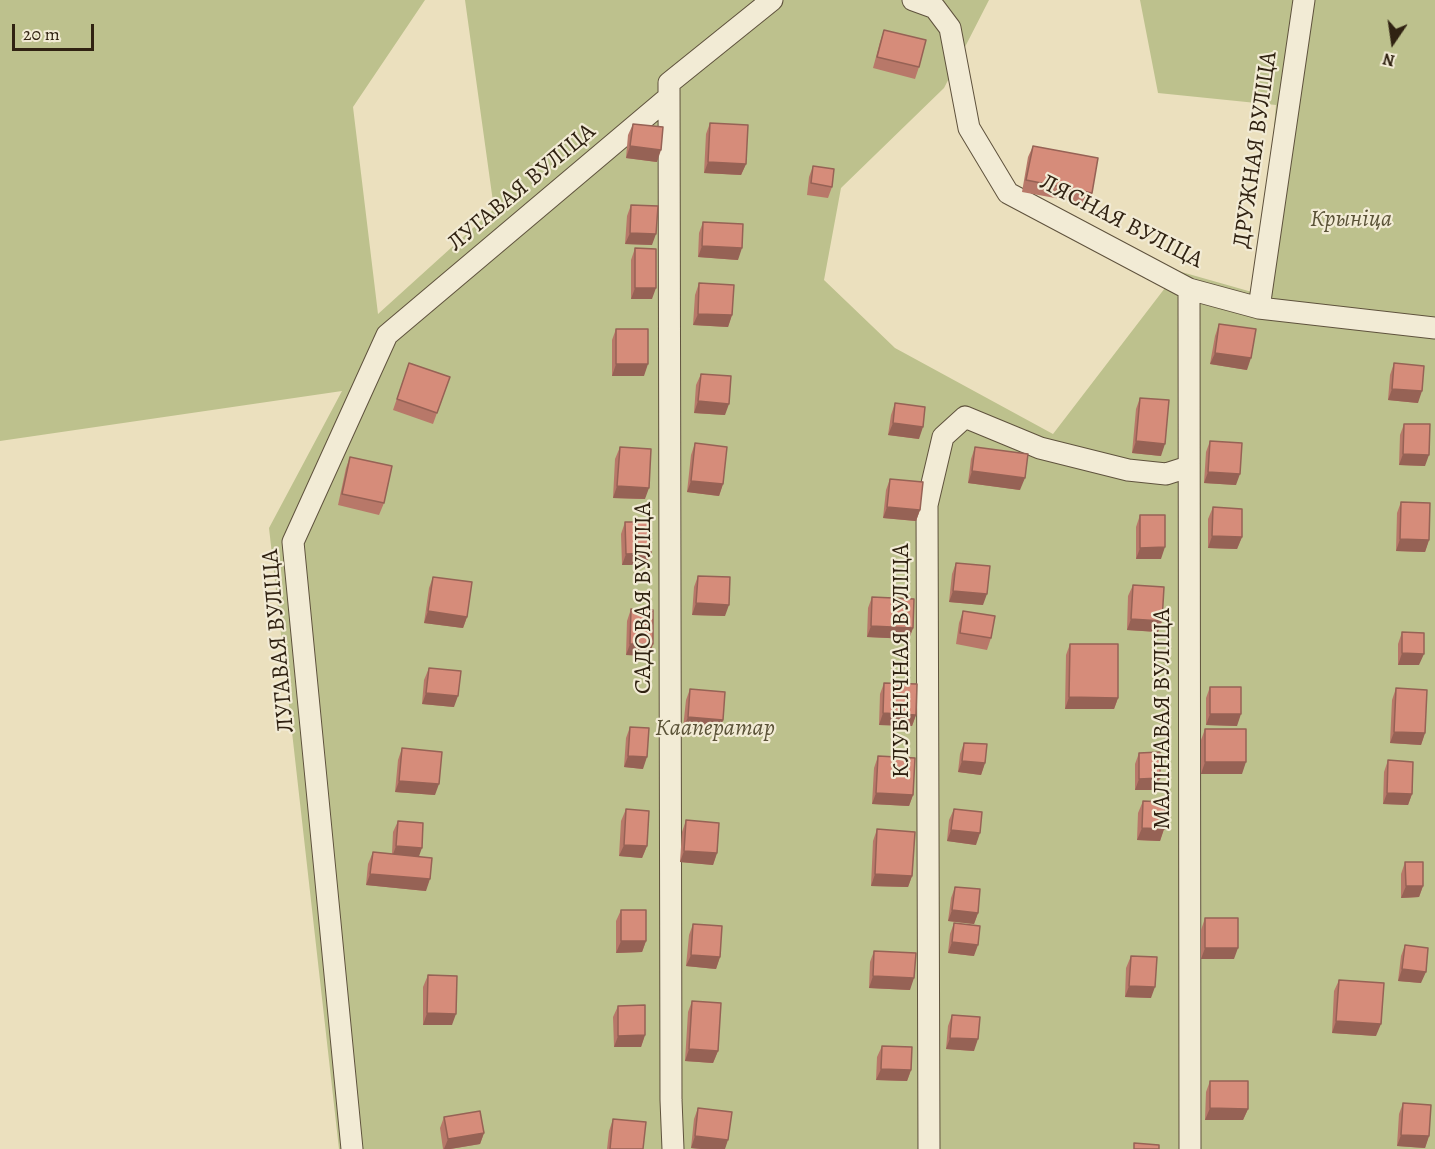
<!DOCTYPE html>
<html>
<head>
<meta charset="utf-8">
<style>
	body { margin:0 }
	#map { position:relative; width:1435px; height:1149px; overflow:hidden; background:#ebe0be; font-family:Alegreya,serif }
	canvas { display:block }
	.north { position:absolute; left:1363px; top:12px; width:60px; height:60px; -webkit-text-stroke:4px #f2ebd5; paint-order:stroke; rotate:193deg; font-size:16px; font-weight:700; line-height:24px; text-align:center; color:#302212 }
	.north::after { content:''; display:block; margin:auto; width:21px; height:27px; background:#302212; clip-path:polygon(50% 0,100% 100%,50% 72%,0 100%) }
	.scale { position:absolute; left:12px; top:24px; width:82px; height:27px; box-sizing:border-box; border:3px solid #302212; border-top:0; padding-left:8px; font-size:18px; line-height:21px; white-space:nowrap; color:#302212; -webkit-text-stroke:4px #f2ebd5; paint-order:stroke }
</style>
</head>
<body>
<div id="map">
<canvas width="1435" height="1149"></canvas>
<div class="north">N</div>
<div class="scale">20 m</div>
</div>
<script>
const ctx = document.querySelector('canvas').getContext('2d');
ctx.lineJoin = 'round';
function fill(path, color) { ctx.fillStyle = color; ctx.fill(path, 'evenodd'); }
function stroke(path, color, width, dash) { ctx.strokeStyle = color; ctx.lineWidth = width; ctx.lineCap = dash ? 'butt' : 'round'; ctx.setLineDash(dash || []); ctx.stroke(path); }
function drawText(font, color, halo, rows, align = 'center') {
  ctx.font = font + ' Alegreya,serif'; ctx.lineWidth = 4.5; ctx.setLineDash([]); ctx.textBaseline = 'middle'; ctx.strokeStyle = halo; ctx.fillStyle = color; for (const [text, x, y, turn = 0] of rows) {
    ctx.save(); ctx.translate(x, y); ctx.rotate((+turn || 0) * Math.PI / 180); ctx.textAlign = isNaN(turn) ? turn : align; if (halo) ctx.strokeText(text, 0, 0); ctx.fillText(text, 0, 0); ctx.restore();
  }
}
const green = new Path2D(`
	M0,0H425L353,107L378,314L494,209L465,0H989L944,88L841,188L824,280L895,348L1053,434L1178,271L1259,294L1276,105L1158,93L1140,0H1435V1149H339L269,528L342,391L0,441Z`);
const street = new Path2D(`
	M913,0L935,8L950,28L969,128L1008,193L1189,289L1259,308L1435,328
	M1189,289L1190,1149
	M1259,308L1304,0
	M352,1149L293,542L387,335L669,97
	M673,1149L671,1100L669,83L772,0
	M929,1149L927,505L943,437L965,417L1040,448L1128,470L1166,474L1188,467`);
const wall = new Path2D(`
	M884,30L919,67L915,79L873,68L880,42Z
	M710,123L746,164L741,175L704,173L706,134Z
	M633,124L657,162L626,158L628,135Z
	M1033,146L1092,193L1088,204L1022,192L1028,157Z
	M813,166L832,187L828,198L807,195L809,177Z
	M631,205L652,245L625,244L627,216Z
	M703,222L738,260L698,257L699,233Z
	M635,248L652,299H631V260Z
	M699,283L732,315L728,327L693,325L695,295Z
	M1219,324L1247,370L1210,364L1215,336Z
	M616,329L644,376H612V340Z
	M409,363L450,377L433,424L393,410Z
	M1394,363L1418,403L1388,400L1390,375Z
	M701,374L725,415L694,413L696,385Z
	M1140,398L1161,456L1132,453L1136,409Z
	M895,403L919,439L888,435L891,415Z
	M1404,424L1425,466L1399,465L1400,435Z
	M1210,441L1236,485L1204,483L1206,452Z
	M695,443L723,484L719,496L687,492L691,455Z
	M620,447L645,499L613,498L615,459Z
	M975,447L1020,490L968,483L971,459Z
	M350,457L384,503L379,515L338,505L346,468Z
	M890,479L920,510L916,521L883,518L886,490Z
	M1401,502L1429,540L1425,552L1396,551L1397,513Z
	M1213,507L1242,537L1237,549L1208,548V519Z
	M1140,515L1161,559H1136V527Z
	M625,522L651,553L646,565H622L621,534Z
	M956,563L983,605L949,602L952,574Z
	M698,576L725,616L692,615L694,587Z
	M433,577L467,617L463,628L424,623L429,588Z
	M1133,585L1162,621L1158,632L1127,630L1128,596Z
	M872,597L913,628L909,639L867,637L868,608Z
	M631,609L653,644L649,656L626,655L627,621Z
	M963,611L991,638L987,650L956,644L959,623Z
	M1402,632L1419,665H1398V644Z
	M1070,644L1118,698L1114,709H1065L1066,655Z
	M429,668L454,707L422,704L424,680Z
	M884,683L916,715L912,726L879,725L880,694Z
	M1210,687L1237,726L1206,725V698Z
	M1396,688L1425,733L1421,745L1390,743L1392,700Z
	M690,689L723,720L719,731L683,728L686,700Z
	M630,727L643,769L624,767L626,738Z
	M1205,729L1242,774H1201V740Z
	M964,743L985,763L981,775L958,772L960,754Z
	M402,748L435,795L395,792L398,760Z
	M1139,753L1156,790H1135V764Z
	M878,756L913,795L909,806L872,804L874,768Z
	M1388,760L1412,794L1408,805L1383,804L1384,772Z
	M1143,801L1164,829L1160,841L1137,840L1138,813Z
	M626,809L647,846L642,858L619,856L621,821Z
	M954,809L976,845L947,841L949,820Z
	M686,820L717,853L713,865L680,862L682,832Z
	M398,821L419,857L426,891L366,885L368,864L373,852L392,854L393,832Z
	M877,829L912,876L908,887L871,886L873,841Z
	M1405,862L1423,886L1419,897L1401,898V874Z
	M955,887L978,913L974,924L948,921L951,898Z
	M621,910L646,941L642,952L616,953V921Z
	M1205,918L1234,959H1201V930Z
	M954,923L974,956L948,953L950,934Z
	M693,924L720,957L716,969L686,966L689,935Z
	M1405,945L1421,983L1398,981L1401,956Z
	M874,951L910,990L869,988L870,962Z
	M1131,956L1151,998L1125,997L1126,968Z
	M428,975L452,1025H423V987Z
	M1339,980L1376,1036L1332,1033L1334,991Z
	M692,1001L718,1051L713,1063L685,1061L688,1012Z
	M618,1006L645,1035L641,1047H614L613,1017Z
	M952,1015L974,1051L946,1049L948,1026Z
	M882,1046L911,1070L907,1081L876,1080L877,1057Z
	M1210,1081L1248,1109L1243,1120H1205L1206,1092Z
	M1403,1103L1429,1136L1425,1148L1397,1146L1399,1114Z
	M698,1108L725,1149H701L691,1148L694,1119Z
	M444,1117L484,1133L480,1144L450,1149H443L440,1128Z
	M613,1119L643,1149H607L609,1131Z`);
const shadedWall = new Path2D(`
	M630,146L661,150L657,162L626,158Z
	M708,162L746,164L741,175L704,173Z
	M630,233L656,234L652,245L625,244Z
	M702,246L742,248L738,260L698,257Z
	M635,288H656L652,299H631Z
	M698,314L732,315L728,327L693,325Z
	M1215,353L1251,358L1247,370L1210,364Z
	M616,364H648L644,376H612Z
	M1392,389L1422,391L1418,403L1388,400Z
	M698,401L729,404L725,415L694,413Z
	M893,423L923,427L919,439L888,435Z
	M1136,441L1165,444L1161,456L1132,453Z
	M1403,454L1429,455L1425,466L1399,465Z
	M972,471L1025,478L1020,490L968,483Z
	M1208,472L1240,474L1236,485L1204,483Z
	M691,481L723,484L719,496L687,492Z
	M617,486L649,488L645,499L613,498Z
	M887,507L920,510L916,521L883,518Z
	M1212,536L1242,537L1237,549L1208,548Z
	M1400,539L1429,540L1425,552L1396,551Z
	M1165,547L1161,559H1136L1140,548Z
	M651,553L646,565H622L626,554Z
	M953,591L987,594L983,605L949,602Z
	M696,603L729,605L725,616L692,615Z
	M428,611L467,617L463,628L424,623Z
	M1131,619L1162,621L1158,632L1127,630Z
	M871,626L913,628L909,639L867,637Z
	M630,644H653L649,656L626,655Z
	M1402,653L1424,654L1419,665H1398Z
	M426,693L458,696L454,707L422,704Z
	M1069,697L1118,698L1114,709H1065Z
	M883,713L916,715L912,726L879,725Z
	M1210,714H1241L1237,726L1206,725Z
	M688,717L723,720L719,731L683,728Z
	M1394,732L1425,733L1421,745L1390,743Z
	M628,756L647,757L643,769L624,767Z
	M962,761L985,763L981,775L958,772Z
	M1205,762H1246L1242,774H1201Z
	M1160,778L1156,790H1135L1139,779Z
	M399,781L439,784L435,795L395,792Z
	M876,793L913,795L909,806L872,804Z
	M1387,793L1412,794L1408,805L1383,804Z
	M1142,828L1164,829L1160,841L1137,840Z
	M951,830L980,833L976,845L947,841Z
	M624,845L647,846L642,858L619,856Z
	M396,846L422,848L418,859L392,857Z
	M684,851L717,853L713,865L680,862Z
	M370,874L430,879L426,891L366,885Z
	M875,874L912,876L908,887L871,886Z
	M1406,886H1423L1419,897L1401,898Z
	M952,910L978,913L974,924L948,921Z
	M621,941H646L642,952L616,953Z
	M952,942L978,945L974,956L948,953Z
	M1205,948H1238L1234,959H1201Z
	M691,955L720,957L716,969L686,966Z
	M1402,969L1426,972L1421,983L1398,981Z
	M873,976L914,978L910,990L869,988Z
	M1129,986L1155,987L1151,998L1125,997Z
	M427,1013L456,1014L452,1025H423Z
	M1336,1021L1381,1024L1376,1036L1332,1033Z
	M645,1035L641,1047H614L618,1036Z
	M950,1038L978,1039L974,1051L946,1049Z
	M689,1049L718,1051L713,1063L685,1061Z
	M881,1069L911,1070L907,1081L876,1080Z
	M1210,1108L1248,1109L1243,1120H1205Z
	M484,1133L480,1144L450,1149H444L448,1139Z
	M1401,1135L1429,1136L1425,1148L1397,1146Z
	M695,1136L728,1140L725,1149H701L691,1148Z`);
const building = new Path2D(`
	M884,30L926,40L919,67L877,57Z
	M710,123L748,125L746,164L708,162Z
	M633,124L663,127L661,150L630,146Z
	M1033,146L1098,158L1092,193L1026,180Z
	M813,166L834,169L832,187L811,183Z
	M631,205L658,206L656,234L630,233Z
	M703,222L743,224L742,248L702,246Z
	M635,248L656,249V288H635Z
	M699,283L734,285L732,315L698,314Z
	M1219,324L1256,329L1251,358L1215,353Z
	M616,329H648V364H616Z
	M409,363L450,377L437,413L397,399Z
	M1394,363L1424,366L1422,391L1392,389Z
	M701,374L731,376L729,404L698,401Z
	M1140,398L1169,400L1165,444L1136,441Z
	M895,403L925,407L923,427L893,423Z
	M1404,424H1430L1429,455L1403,454Z
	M1210,441L1242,443L1240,474L1208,472Z
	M695,443L727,447L723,484L691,481Z
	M620,447L651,449L649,488L617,486Z
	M975,447L1028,454L1025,478L972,471Z
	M350,457L392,466L384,503L342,494Z
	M890,479L923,482L920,510L887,507Z
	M1401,502L1430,503L1429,540L1400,539Z
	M1213,507L1242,509V537L1212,536Z
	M1140,515H1165V547L1140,548Z
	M625,522H650L651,553L626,554Z
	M956,563L990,566L987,594L953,591Z
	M698,576L730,577L729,605L696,603Z
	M433,577L472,582L467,617L428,611Z
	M1133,585L1164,587L1162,621L1131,619Z
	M872,597L914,599L913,628L871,626Z
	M631,609L653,610V644H630Z
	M963,611L995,616L991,638L960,633Z
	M1402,632L1424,633V654L1402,653Z
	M1070,644H1118V698L1069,697Z
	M429,668L461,671L458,696L426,693Z
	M884,683L917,684L916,715L883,713Z
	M1210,687H1241V714H1210Z
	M1396,688L1427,690L1425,733L1394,732Z
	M690,689L725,692L723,720L688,717Z
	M630,727L649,728L647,757L628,756Z
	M1205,729H1246V762H1205Z
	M964,743L987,744L985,763L962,761Z
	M402,748L442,752L439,784L399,781Z
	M1160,752V778L1139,779V753Z
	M878,756L915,758L913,795L876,793Z
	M1388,760L1413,762L1412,794L1387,793Z
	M1143,801L1165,802L1164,829L1142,828Z
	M626,809L649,811L647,846L624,845Z
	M954,809L982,812L980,833L951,830Z
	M686,820L719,823L717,853L684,851Z
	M398,821L423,823L422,848L396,846Z
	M877,829L915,832L912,876L875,874Z
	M373,852L432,858L430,879L370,874Z
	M1405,862H1423V886H1406Z
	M955,887L980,889L978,913L952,910Z
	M621,910H646V941H621Z
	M1205,918H1238V948H1205Z
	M954,923L980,926L978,945L952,942Z
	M693,924L722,926L720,957L691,955Z
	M1405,945L1428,948L1426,972L1402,969Z
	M874,951L916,953L914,978L873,976Z
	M1131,956L1157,957L1155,987L1129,986Z
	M428,975L457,976L456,1014L427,1013Z
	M1339,980L1384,983L1381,1024L1336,1021Z
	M692,1001L721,1003L718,1051L689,1049Z
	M645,1005V1035L618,1036V1006Z
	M952,1015L980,1017L978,1039L950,1038Z
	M882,1046L912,1047L911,1070L881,1069Z
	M1210,1081H1248V1109L1210,1108Z
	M1403,1103L1431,1105L1429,1136L1401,1135Z
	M698,1108L732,1112L728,1140L695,1136Z
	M480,1111L484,1133L448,1139L444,1117Z
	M613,1119L646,1122L643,1149H610Z
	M1134,1143L1159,1145V1149H1134Z`);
const streetNames = [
	["ДРУЖНАЯ ВУЛІЦА",1256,150,-82],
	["ЛУГАВАЯ ВУЛІЦА",522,188,-40],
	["ЛЯСНАЯ ВУЛІЦА",1121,222,27],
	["САДОВАЯ ВУЛІЦА",644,598,-90],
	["ЛУГАВАЯ ВУЛІЦА",279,641,-95],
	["КЛУБНІЧНАЯ ВУЛІЦА",902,661,-90],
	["МАЛІНАВАЯ ВУЛІЦА",1163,719,-90]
];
const parkNames = [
	["Крыніца",1351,220],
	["Кааператар",715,729]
];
fill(green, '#bdc18d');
stroke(street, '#5f523d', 23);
stroke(street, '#f2ebd5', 21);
fill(wall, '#b87869');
fill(shadedWall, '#966255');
fill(building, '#d68c7a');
stroke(building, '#966255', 1.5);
drawText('24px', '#302212', '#f2ebd5', streetNames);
drawText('italic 24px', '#5a5237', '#f2ebd5', parkNames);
</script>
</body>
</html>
